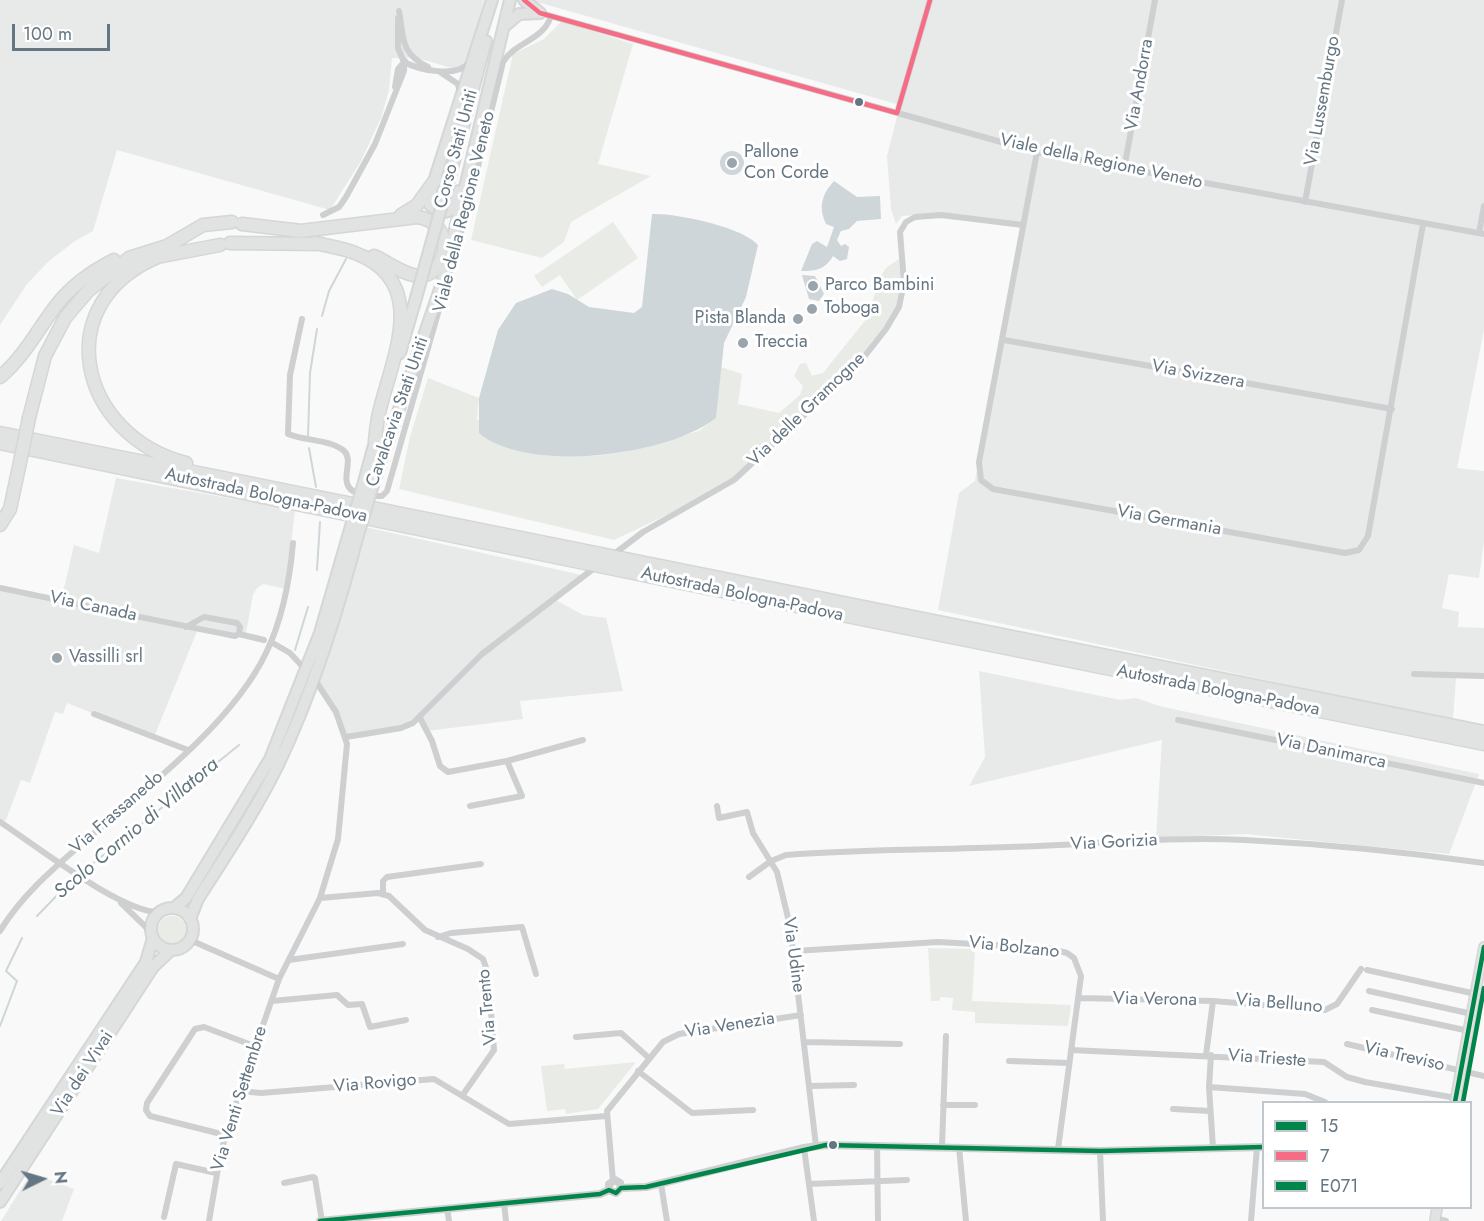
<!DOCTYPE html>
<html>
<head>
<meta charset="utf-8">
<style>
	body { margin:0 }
	#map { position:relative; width:1484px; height:1221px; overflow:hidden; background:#f9f9f9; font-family:Jost,sans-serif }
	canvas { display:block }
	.legend { position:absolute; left:1262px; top:1101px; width:210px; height:108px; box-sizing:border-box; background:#fff; border:2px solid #c1c8cd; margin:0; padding:8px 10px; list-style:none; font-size:18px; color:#657683 }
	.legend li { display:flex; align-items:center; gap:12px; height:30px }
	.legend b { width:30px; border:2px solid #c1c8cd }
	.north { position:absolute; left:12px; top:1149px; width:60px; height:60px; -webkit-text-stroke:4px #fff; paint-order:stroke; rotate:85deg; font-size:16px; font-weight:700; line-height:24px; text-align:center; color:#657683 }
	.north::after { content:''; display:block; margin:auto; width:21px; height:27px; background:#657683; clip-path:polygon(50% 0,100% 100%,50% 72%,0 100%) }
	.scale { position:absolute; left:12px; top:24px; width:98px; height:27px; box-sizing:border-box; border:3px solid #657683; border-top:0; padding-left:8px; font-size:18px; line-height:21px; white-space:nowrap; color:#657683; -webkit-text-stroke:4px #fff; paint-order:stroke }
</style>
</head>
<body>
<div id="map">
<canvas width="1484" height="1221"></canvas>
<ul class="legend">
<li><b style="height:8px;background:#00854a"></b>15</li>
<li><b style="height:8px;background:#f66c85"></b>7</li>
<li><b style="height:8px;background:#00854a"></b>E071</li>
</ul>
<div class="north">N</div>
<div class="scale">100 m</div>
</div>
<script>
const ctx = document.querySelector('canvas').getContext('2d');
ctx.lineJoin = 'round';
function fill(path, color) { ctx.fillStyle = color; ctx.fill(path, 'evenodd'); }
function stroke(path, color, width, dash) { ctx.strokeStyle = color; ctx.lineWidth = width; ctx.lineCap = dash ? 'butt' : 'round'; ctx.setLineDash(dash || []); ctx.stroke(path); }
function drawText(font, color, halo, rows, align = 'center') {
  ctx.font = font + ' Jost,sans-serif'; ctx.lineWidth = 6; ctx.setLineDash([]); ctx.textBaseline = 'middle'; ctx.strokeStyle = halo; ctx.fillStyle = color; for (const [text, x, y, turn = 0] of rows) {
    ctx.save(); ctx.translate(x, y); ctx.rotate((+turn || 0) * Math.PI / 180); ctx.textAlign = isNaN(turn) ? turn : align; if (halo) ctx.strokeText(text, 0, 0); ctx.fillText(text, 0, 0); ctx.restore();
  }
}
const built = new Path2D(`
	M0,0H484L467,63L455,69L417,58H392L389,90L381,118L361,161L330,210L117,150L93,231L75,241L49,261L27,284L0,325Z
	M530,0H1484V330L1457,468L1484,471V541L1479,578L1449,574L1442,608L1459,612L1458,627L1484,628V679L1456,678L1453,720L938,610L959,493L975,481L1021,225L914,215L902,216L896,224L891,209L887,156L900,105Z
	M116,478L295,510L286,589L263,584L257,588L253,595L245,638L198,629L154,737L67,703L63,714L55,712L30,783L21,780L6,820L0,824V589L61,601L74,545L99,553Z
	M365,527L582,575L552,598L583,615L606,618L623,691L520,701L523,719L427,731L419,718L413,723L346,737L317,683L334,637Z
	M979,671L1120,700L1136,698L1159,706L1479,774L1449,854L1245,834L1156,838L1162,740L969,786L985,757Z
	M31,1173L74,1189L62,1221H1Z`);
const green = new Path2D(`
	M562,21L633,44L598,164L651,176L571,222L564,242L542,258L471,240L513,54L544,39Z
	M613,222L638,258L577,300L560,275L542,287L534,276Z
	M899,259L901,284L897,306L887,331L856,366L733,479L702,498L614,540L399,489L410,437L428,378L479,398L477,420L593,456L625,452L699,431L716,418L721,367L742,374L738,404L779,413L800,395L803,386L794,376L800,364L806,363L812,376L823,373L868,317L880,277L886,268Z
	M158 930a14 14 0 1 1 28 0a14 14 0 1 1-28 0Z
	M928,948L975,949L972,1001L1071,1005L1068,1026L975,1023V1012L952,1010L953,998L941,997L939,1001H931Z
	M636,1062L598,1109L566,1114L565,1109L547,1111L541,1066L564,1064L565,1069Z`);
const water = new Path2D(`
	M720 163a12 12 0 1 1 24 0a12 12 0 1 1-24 0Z
	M834,181L857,197L880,196L881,219L857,221L849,229L841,231L837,240L841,246L845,244L849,247L847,259L840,261L833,256C825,270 815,271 801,271L812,244L817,241L827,247L834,227L826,224C818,207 822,194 834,181Z
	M652,214C676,213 743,227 758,245L746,297L724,343L716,418C668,456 527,474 479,433V398L498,330L516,303L552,289L568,294L589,307L634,313L642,307Z
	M802,275L815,276L824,294L819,301L809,299Z`);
const stream = new Path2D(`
	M322,316L329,291L346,259
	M308,437L310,373L317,329
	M309,448L316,487
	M317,570L320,522
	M295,650L308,607
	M37,916L69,883L239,745
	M0,1026L17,981L6,971L22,938`);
const minor = new Path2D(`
	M399,11C404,39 400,53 428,67
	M540,13L1037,152L1484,234
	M398,18V48L404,62
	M404,62C419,70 456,78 469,63
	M440,72L458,84L460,93
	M395,87L398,69L405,61
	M897,113L930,0
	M1037,152L979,462L981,480L993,489L1345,553L1359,550L1368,536L1423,224
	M1124,169L1155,0
	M1305,202L1342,0
	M323,215L339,207L346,197L375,144L404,71V62
	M1479,233L1484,206
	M302,319L290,375L288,434C305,441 328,439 343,450C360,463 322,497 382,496L387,491L467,212L503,62C515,42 544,40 551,16
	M1004,340L1392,409
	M618,551L643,532L734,480L857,366L886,329L899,307L904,283L900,232L906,222L915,217L941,215L1023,225
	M0,588C78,604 157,621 235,636L239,634L240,627L237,623L204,617L186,627
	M239,634L264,640
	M271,642L290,653L303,667
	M1414,674L1484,676
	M94,714L188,750
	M420,718L432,741L440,766L448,772L507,761L583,740
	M1178,720L1484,783
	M346,737L401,728L413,723L482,654L593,569
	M470,806L522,796L507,761
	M717,806L719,818L747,812L753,833L777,872L790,926L816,1146
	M0,822C34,844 124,915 161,912
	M749,877L771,861L786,855C861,849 934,850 1009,847C1087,845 1166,836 1245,840C1324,844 1405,852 1484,863
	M383,893V881L387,877L481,864
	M320,898L378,893L389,896L425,930L468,949L483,959L488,973L494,1050L462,1096
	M121,903L151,932
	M0,931C22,895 53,869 84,842C144,790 232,724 266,653C282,620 290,578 293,543
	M438,937L451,933L522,927L536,974
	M190,940L279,979
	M795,951L938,942L1047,948L1067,953L1074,958L1081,976L1058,1149
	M289,960L403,944
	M1367,970L1476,994
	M1369,991L1472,1014
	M1079,998L1213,1001L1206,1055
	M272,1001L337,995L348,1005L362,1004L370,1027L406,1020
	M1213,1001L1325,1010L1337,1004L1361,969
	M1372,1010L1469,1031
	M576,1037L621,1033L649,1058
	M805,1042L900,1044
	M1347,1044L1484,1076
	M1071,1050L1324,1062L1347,1077L1365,1082L1456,1098
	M1211,1055L1209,1087L1213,1148
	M1009,1061L1069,1063
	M638,1071L692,1113L753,1110
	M811,1086L854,1085
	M1209,1087L1305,1094L1325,1102
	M240,1091L261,1093L434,1079L509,1124L606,1116
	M943,1105H975
	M1173,1109L1210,1111
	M225,1135L150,1116L146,1110L147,1103L195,1029L204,1027L257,1047
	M877,1145L878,1221
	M942,1146L946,1036
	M959,1147L966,1221
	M804,1148L814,1221
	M1100,1151L1103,1221
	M613,1181L607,1111L663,1042L679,1034L801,1015
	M284,1183L313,1177L315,1178L322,1221
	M661,1184L667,1221
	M809,1184L907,1180
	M504,1203L506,1221
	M447,1208L449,1221
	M164,1217L176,1164L216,1173
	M1435,1218L1446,1221
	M209,1221L221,1151L240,1091L279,979L320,898L338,839L347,744L336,712L317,683
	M1251,1221L1257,1147`);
const tertiary = new Path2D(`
	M609,1190V1184L615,1180L620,1183L621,1188
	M320,1221L600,1194L609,1190L616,1193L621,1188L646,1187L804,1148L826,1145L1100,1151L1264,1147`);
const secondary = new Path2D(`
	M1455,1102L1484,947
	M1435,1221L1437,1208`);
const primary = new Path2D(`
	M524,0L540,13
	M506,25L519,14L540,13
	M450,176L486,41
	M459,191C455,203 453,214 439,212L430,205L429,197L492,0
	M400,353L416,298
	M362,489L377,434
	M371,491L442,283L510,0
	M174,908L186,898L270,759L320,633L349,533
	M151 929a21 21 0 1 1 42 0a21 21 0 1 1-42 0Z
	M190,919L198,899C226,855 255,812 278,765C313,692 337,613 358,535
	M0,1183L146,962L153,938
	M0,1202L153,967L171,950`);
const motorway = new Path2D(`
	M401,215L417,205L436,179
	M242,224L301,231L417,217C435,219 446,233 444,251
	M230,243L322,244
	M315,243C328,246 343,248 355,253C430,281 393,356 380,409C377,420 376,431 375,441
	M160,256C47,302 78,435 186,463
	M374,256C397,266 426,295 443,256
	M157,257L220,245
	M0,377C23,358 37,331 55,307C70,287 92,271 114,260
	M29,418L45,356L65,318L88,291L129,258L167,246L203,225L232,222
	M0,433L1484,732
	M0,443L682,583L1484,744
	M0,525L10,509L19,467`);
const primaryBridge = new Path2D(`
	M416,298L450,176
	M349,533L362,489
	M358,535L371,491`);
const motorwayBridge = new Path2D(`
	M19,467L29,418`);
const bus1 = new Path2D(`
	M1455,1102L1484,947
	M320,1221L600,1194L609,1190L616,1193L621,1188L646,1187L826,1145L1100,1151L1264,1147`);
const bus2 = new Path2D(`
	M524,0L540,13L897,113L930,0`);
const bus3 = new Path2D(`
	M1463,1102L1484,988`);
const markers = [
	[859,102,5,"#657683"],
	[732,163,6,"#99a4ac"],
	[813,286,6,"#99a4ac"],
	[812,309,6,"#99a4ac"],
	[798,319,6,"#99a4ac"],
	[743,343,6,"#99a4ac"],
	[57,658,6,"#99a4ac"],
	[833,1145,5,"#657683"]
];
const streetNames = [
	["Via Andorra",1140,85,-80],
	["Via Lussemburgo",1323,101,-80],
	["Corso Stati Uniti",457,149,-75],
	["Viale della Regione Veneto",1101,162,12],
	["Viale della Regione Veneto",465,212,-76],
	["Via Svizzera",1198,375,10],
	["Via delle Gramogne",807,410,-44],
	["Cavalcavia Stati Uniti",398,412,-71],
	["Autostrada Bologna-Padova",266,496,12],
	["Via Germania",1169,521,10],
	["Autostrada Bologna-Padova",742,595,12],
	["Via Canada",93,607,12],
	["Autostrada Bologna-Padova",1218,691,11],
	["Via Danimarca",1331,752,12],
	["Via Frassanedo",117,813,-41],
	["Via Gorizia",1114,843,-3],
	["Via Bolzano",1014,948,6],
	["Via Udine",793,955,82],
	["Via Verona",1155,1000,1],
	["Via Belluno",1279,1004,5],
	["Via Trento",488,1007,-95],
	["Via Venezia",730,1026,-9],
	["Via Treviso",1404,1057,13],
	["Via Trieste",1267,1059,4],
	["Via dei Vivai",83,1074,-57],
	["Via Rovigo",375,1084,-5],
	["Via Venti Settembre",240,1099,-73]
];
const poiNames = [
	["Pallone",744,153],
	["Con Corde",744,174],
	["Parco Bambini",825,286],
	["Toboga",824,309],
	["Pista Blanda",786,319,"right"],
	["Treccia",755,343],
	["Vassilli srl",69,658]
];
const waterNames = [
	["Scolo Cornio di Villatora",137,829,-40]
];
fill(built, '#e8e9e9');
fill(green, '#e8ebe6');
fill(water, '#ced6d9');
stroke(stream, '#ced6d9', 2);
stroke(secondary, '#d5d6d7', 12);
stroke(primary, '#d5d6d7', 14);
stroke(motorway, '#d5d6d6', 15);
stroke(minor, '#cecfd0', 6);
stroke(tertiary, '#cecfd0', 8);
stroke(secondary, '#e1e2e2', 9);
stroke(primary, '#e1e2e2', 10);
stroke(motorway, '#e1e2e2', 12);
stroke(primaryBridge, '#d5d6d7', 14, []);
stroke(motorwayBridge, '#d5d6d6', 15, []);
stroke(primaryBridge, '#e1e2e2', 10);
stroke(motorwayBridge, '#e1e2e2', 12);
stroke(bus1, '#00854a', 4.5);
stroke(bus2, '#f66c85', 4.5);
stroke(bus3, '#00854a', 4.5);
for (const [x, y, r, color] of markers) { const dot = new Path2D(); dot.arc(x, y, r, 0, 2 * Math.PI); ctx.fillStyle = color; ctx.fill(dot); stroke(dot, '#fff', 2); }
drawText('18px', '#657683', '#fff', streetNames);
drawText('18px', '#657683', '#fff', poiNames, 'left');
drawText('italic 20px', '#60757c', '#fff', waterNames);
</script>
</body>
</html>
